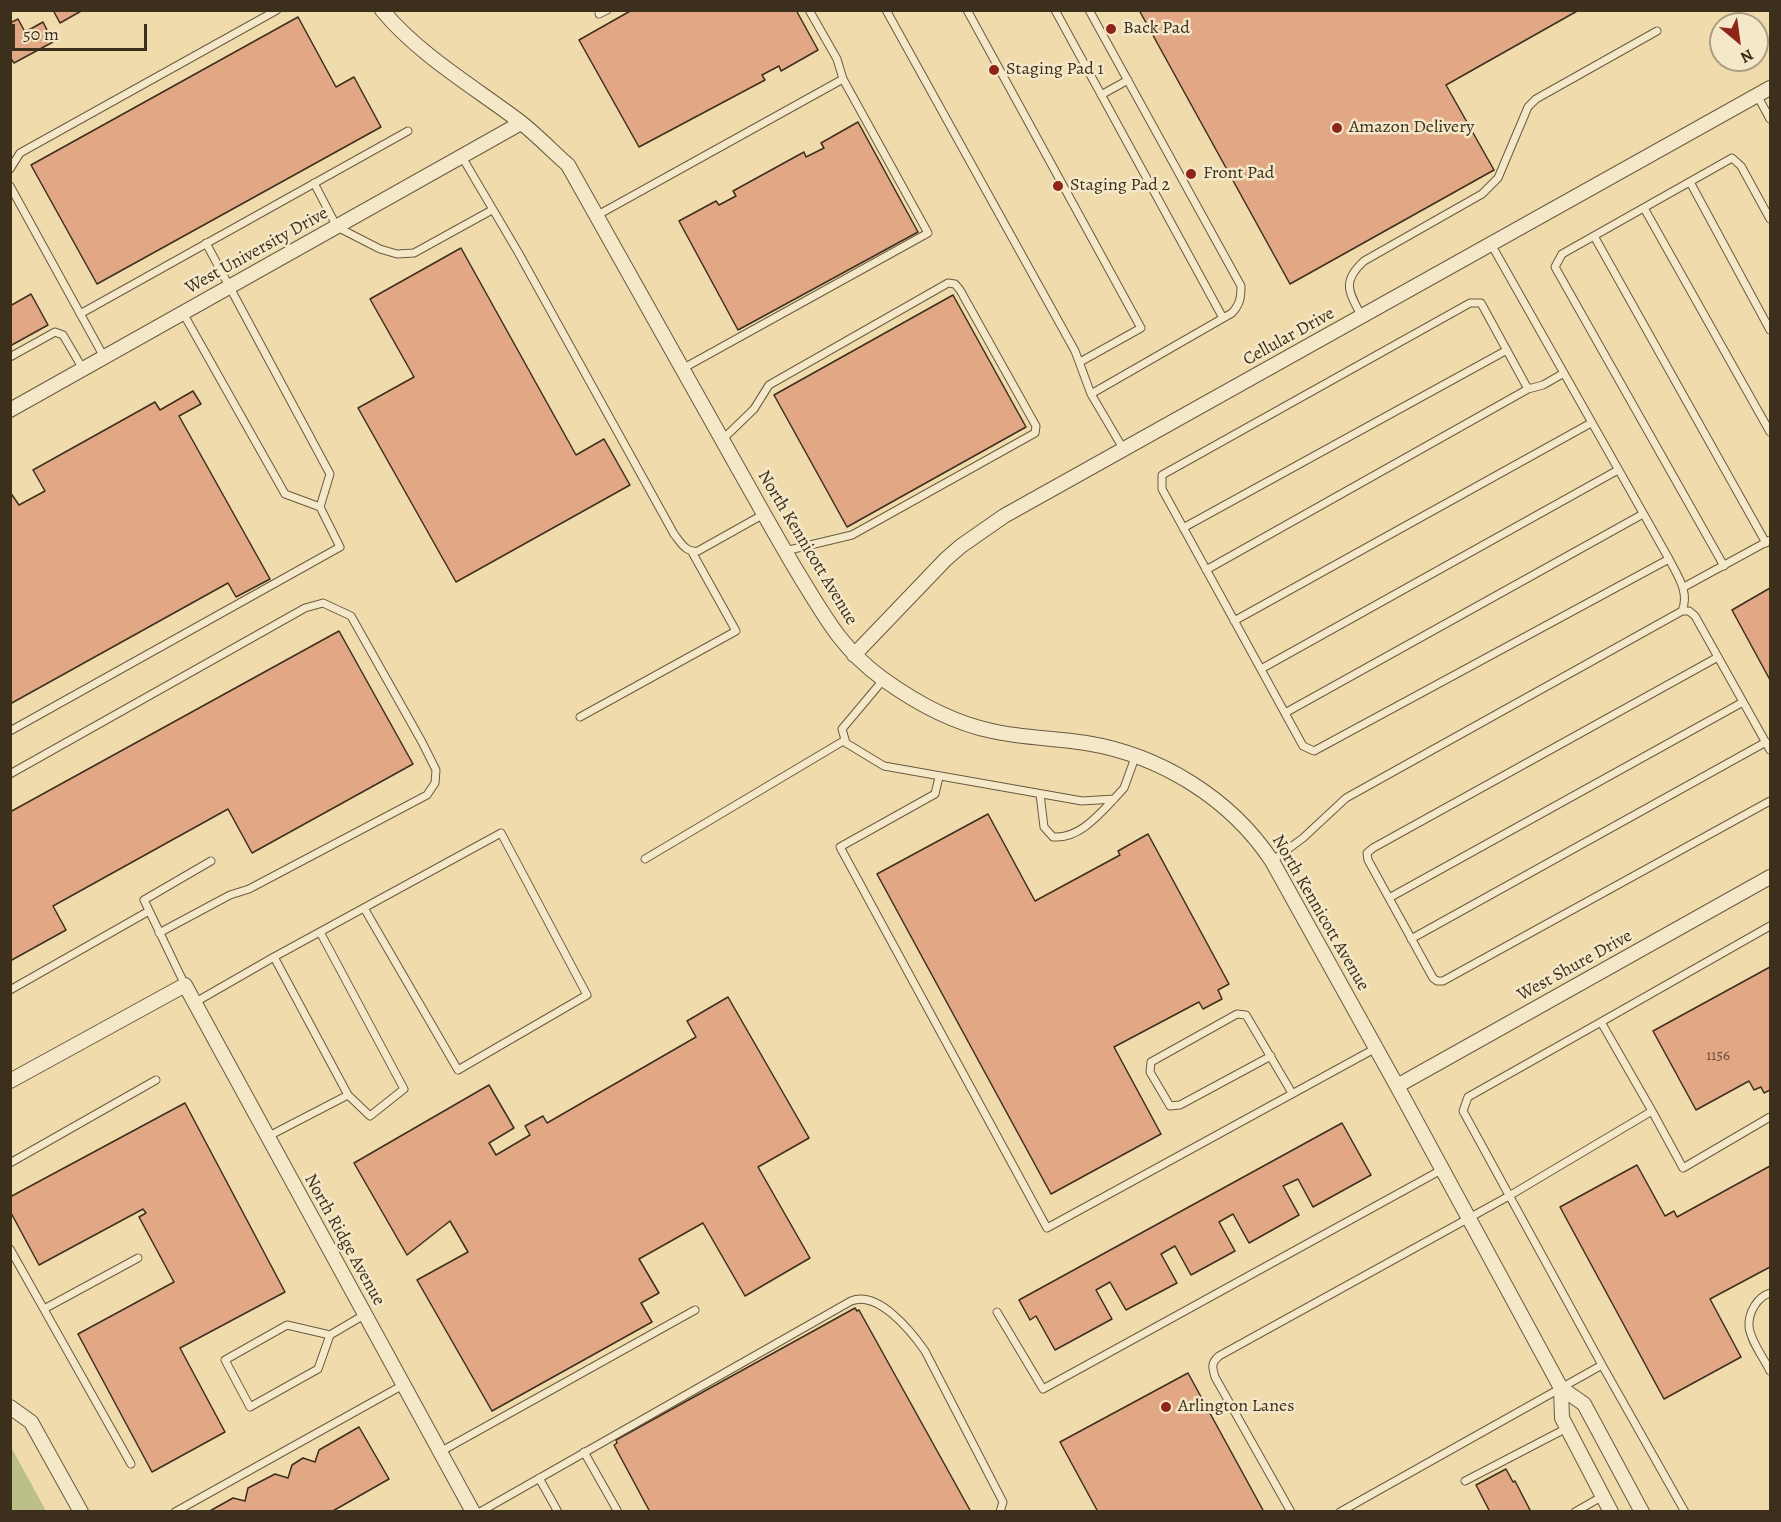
<!DOCTYPE html>
<html>
<head>
<meta charset="utf-8">
<style>
	body { margin:0 }
	#map { position:relative; width:1781px; height:1522px; overflow:hidden; background:#f0dbac; font-family:Alegreya,serif }
	canvas { display:block }
	.frame { position:absolute; inset:0; border:12px solid #3c2f1c; pointer-events:none }
	.north { position:absolute; left:1709px; top:12px; width:60px; height:60px; box-sizing:border-box; background:#f5e8c9; border:2px solid #ab9e84; border-radius:50%; rotate:151deg; font-size:16px; font-weight:700; line-height:24px; text-align:center; color:#3c2f1c }
	.north::after { content:''; display:block; margin:auto; width:21px; height:27px; background:#8f2418; clip-path:polygon(50% 0,100% 100%,50% 72%,0 100%) }
	.scale { position:absolute; left:12px; top:24px; width:135px; height:27px; box-sizing:border-box; border:3px solid #3c2f1c; border-top:0; padding-left:8px; font-size:18px; line-height:21px; white-space:nowrap; color:#3c2f1c; -webkit-text-stroke:4px #f5e8c9; paint-order:stroke }
</style>
</head>
<body>
<div id="map">
<canvas width="1781" height="1522"></canvas>
<div class="frame"></div>
<div class="north">N</div>
<div class="scale">50 m</div>
</div>
<script>
const ctx = document.querySelector('canvas').getContext('2d');
ctx.lineJoin = 'round';
function fill(path, color) { ctx.fillStyle = color; ctx.fill(path, 'evenodd'); }
function stroke(path, color, width, dash) { ctx.strokeStyle = color; ctx.lineWidth = width; ctx.lineCap = dash ? 'butt' : 'round'; ctx.setLineDash(dash || []); ctx.stroke(path); }
function drawText(font, color, halo, rows, align = 'center') {
  ctx.font = font + ' Alegreya,serif'; ctx.lineWidth = 5; ctx.setLineDash([]); ctx.textBaseline = 'middle'; ctx.strokeStyle = halo; ctx.fillStyle = color; for (const [text, x, y, turn = 0] of rows) {
    ctx.save(); ctx.translate(x, y); ctx.rotate((+turn || 0) * Math.PI / 180); ctx.textAlign = isNaN(turn) ? turn : align; if (halo) ctx.strokeText(text, 0, 0); ctx.fillText(text, 0, 0); ctx.restore();
  }
}
const green = new Path2D(`
	M10,1447H11L46,1511H11Z`);
const building = new Path2D(`
	M53,10H83L60,23Z
	M632,10H796L818,50L781,71L779,66L762,75L765,80L639,147L579,40Z
	M1139,10H1579L1446,85L1494,170L1290,284Z
	M298,17L336,87L354,77L381,127L97,284L31,165Z
	M18,19L25,32L43,22L53,42L14,63L10,57V23Z
	M858,122L918,232L738,330L679,221L716,201L719,205L736,196L733,191L804,152L806,157L824,148L821,143Z
	M461,248L576,455L604,439L630,485L456,582L358,408L414,377L370,299Z
	M31,294L48,325L10,346V306Z
	M953,295L1026,427L847,527L774,395Z
	M193,391L201,404L179,416L270,579L236,597L228,583L10,704V492L19,505L45,491L33,470L155,402L160,410Z
	M1770,588V680L1732,610Z
	M339,631L413,764L252,853L228,809L53,906L66,930L10,961V812Z
	M988,814L1035,901L1120,855L1118,851L1148,834L1229,984L1218,990L1222,999L1203,1009L1199,1002L1114,1047L1161,1134L1051,1194L877,874Z
	M1770,967V1090L1764,1093L1761,1087L1754,1090L1749,1081L1696,1110L1653,1031Z
	M728,997L809,1138L758,1167L810,1258L745,1296L703,1223L639,1259L659,1293L641,1303L652,1322L492,1411L417,1280L468,1252L450,1221L407,1255L354,1163L489,1085L514,1128L489,1143L496,1155L530,1135L525,1126L543,1116L547,1123L696,1037L687,1021Z
	M185,1103L285,1292L180,1348L225,1432L152,1472L78,1334L174,1282L139,1217L146,1213L143,1209L39,1265L10,1211V1197Z
	M1342,1123L1371,1175L1313,1207L1298,1179L1283,1186L1299,1215L1249,1243L1233,1214L1219,1222L1235,1251L1191,1275L1175,1246L1161,1254L1177,1283L1126,1310L1110,1282L1096,1290L1112,1319L1055,1350L1036,1316L1030,1320L1019,1300Z
	M1637,1165L1665,1216L1674,1211L1677,1217L1770,1166V1267L1710,1299L1741,1357L1664,1399L1560,1207Z
	M855,1308L857,1311L859,1310L971,1512H650L614,1445L617,1443L616,1440Z
	M1188,1373L1264,1512H1098L1060,1442Z
	M359,1427L389,1479L331,1512H208L233,1498L245,1501L248,1488L275,1474L288,1478L292,1465L303,1458L315,1462L319,1450Z
	M1506,1469L1513,1482L1515,1481L1531,1512H1490L1476,1485Z`);
const lane = new Path2D(`
	M886,10L1075,351L1091,394L1124,450
	M967,10L1141,328L1080,362
	M1055,10L1223,318
	M1089,10L1241,286C1241,298 1240,304 1232,313L1091,394
	M599,14L607,10
	M1101,95L1128,80
	M1757,95L1770,119
	M462,157L518,252L674,534C681,543 686,553 698,551L764,514
	M10,169L20,153L277,10
	M1690,182L1770,330
	M314,183L337,227L380,249L397,254L414,253L492,210
	M10,186L104,357
	M1644,208L1770,432
	M596,216L843,79
	M1594,236L1766,543
	M183,313L285,494L320,507L330,474L206,243
	M80,314L408,131
	M1362,317C1349,292 1341,282 1364,261L1482,194L1498,178L1528,107L1536,99L1657,31
	M10,357L55,332L63,335L83,369
	M682,369L928,233L843,79L837,59L809,10
	M1564,373L1543,385L1528,389L1481,303H1470L1162,475V489L1303,746L1314,751L1669,559
	M722,440L754,409L769,385L948,283L955,284L960,290L1036,426L1035,433L852,535L785,551
	M1183,528L1507,350
	M1724,566L1555,267L1562,254L1732,158L1741,166L1770,219
	M1206,570L1528,389
	M1684,587L1770,540
	M1682,611H1689L1695,616L1770,750
	M1234,621L1591,423
	M1718,657L1373,848L1367,853L1368,860L1433,978L1437,981H1443L1770,801
	M1261,669L1618,470
	M884,679L842,729L846,743L884,766L1082,801L1114,799L1124,788L1136,755
	M1285,713L1643,514
	M580,717L736,631L692,552
	M10,731L340,547L320,507
	M10,774L305,608L323,603L351,616L422,742L436,770L435,783L427,795L249,889L230,895L159,933
	M939,777L935,794L840,847L1047,1228L1376,1048
	M1040,794L1044,827L1053,837C1078,839 1097,817 1114,799
	M645,859L845,740
	M1272,861L1303,838L1346,798L1682,611C1690,592 1677,575 1669,559L1491,244
	M1389,898L1743,702
	M320,932L404,1089L370,1116L348,1095
	M1411,939L1766,742
	M274,957L501,833L587,995L458,1070L364,908
	M185,985L144,900L211,861
	M10,990L149,911
	M194,1003L274,957L348,1095L267,1137
	M1601,1022L1468,1097L1463,1111L1602,1365
	M1271,1056L1180,1105L1170,1106L1150,1072L1151,1062L1237,1014L1246,1015L1292,1093
	M1652,1111L1601,1022L1770,926
	M10,1163L156,1080
	M10,1249L131,1464
	M1770,1293C1757,1297 1748,1313 1749,1327C1751,1342 1764,1358 1770,1371
	M44,1309L138,1258
	M997,1312L1043,1389L1443,1169
	M330,1335L287,1325L225,1360L250,1407L318,1369L330,1335L364,1315
	M440,1452L695,1310
	M584,1452L618,1512
	M539,1478L558,1512
	M1465,1481L1567,1428
	M175,1512L403,1385
	M480,1512L851,1301C878,1290 911,1331 925,1351L1003,1502L1000,1512
	M1291,1512L1215,1377C1212,1367 1211,1363 1219,1356L1509,1196L1652,1111L1683,1168L1770,1117
	M1340,1512L1602,1365L1685,1512
	M1575,1512L1603,1496`);
const street = new Path2D(`
	M382,10C418,54 474,87 519,121C536,134 552,151 568,165C625,266 681,367 738,468C759,505 779,542 801,578C826,619 843,650 883,679C915,702 953,723 992,731C1022,738 1055,738 1086,743C1160,755 1230,798 1272,861L1397,1086L1561,1388L1562,1418L1611,1512
	M10,410L521,123
	M854,655L946,559L961,546L1004,516L1770,88
	M10,1081L185,985L473,1512
	M1397,1086L1770,877
	M1561,1388L1584,1404L1642,1512
	M10,1407L31,1422L81,1512`);
const markers = [
	[1111,29,6,"#8f2418"],
	[994,70,6,"#8f2418"],
	[1337,128,6,"#8f2418"],
	[1191,174,6,"#8f2418"],
	[1058,186,6,"#8f2418"],
	[1166,1407,6,"#8f2418"]
];
const numberNames = [
	["1156",1718,1056]
];
const poiNames = [
	["Back Pad",1123,29],
	["Staging Pad 1",1006,70],
	["Amazon Delivery",1349,128],
	["Front Pad",1203,174],
	["Staging Pad 2",1070,186],
	["Arlington Lanes",1178,1407]
];
const streetNames = [
	["West University Drive",257,251,-29],
	["Cellular Drive",1289,337,-29],
	["North Kennicott Avenue",807,548,59],
	["North Kennicott Avenue",1320,913,60],
	["West Shure Drive",1575,966,-29],
	["North Ridge Avenue",344,1240,61]
];
fill(green, '#bbc088');
fill(building, '#e2a885');
stroke(building, '#3c2f1c', 1.5);
stroke(lane, '#695a40', 9);
stroke(street, '#695a40', 16);
stroke(lane, '#f5e8c9', 7);
stroke(street, '#f5e8c9', 14);
for (const [x, y, r, color] of markers) { const dot = new Path2D(); dot.arc(x, y, r, 0, 2 * Math.PI); ctx.fillStyle = color; ctx.fill(dot); stroke(dot, '#f5e8c9', 2); }
drawText('15px', '#664d36', null, numberNames);
drawText('18px', '#3c2f1c', '#f5e8c9', poiNames, 'left');
drawText('18px', '#3c2f1c', '#f5e8c9', streetNames);
</script>
</body>
</html>
